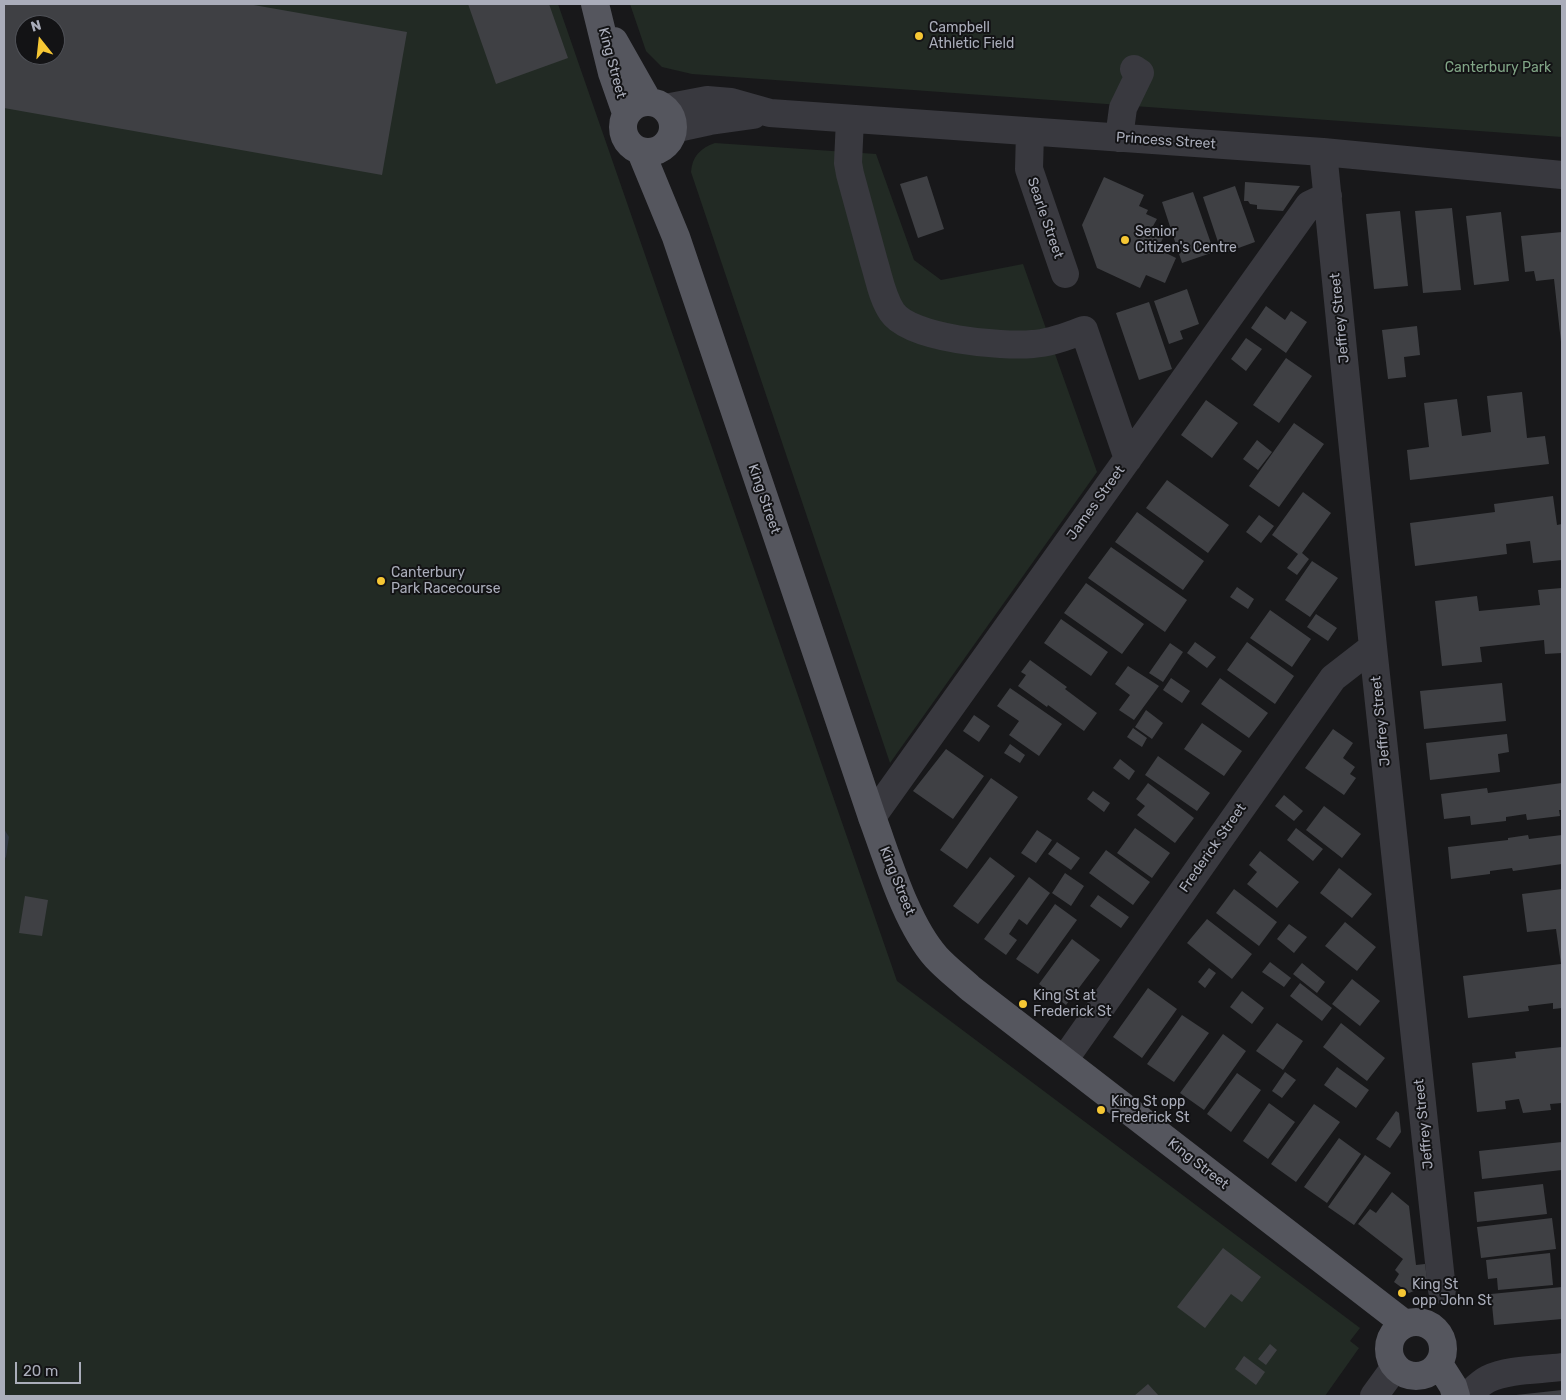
<!DOCTYPE html>
<html>
<head>
<meta charset="utf-8">
<style>
	body { margin:0 }
	#map { position:relative; width:1566px; height:1400px; overflow:hidden; background:#18181a; font-family:Rubik,sans-serif }
	canvas { display:block }
	.frame { position:absolute; inset:0; border:5px solid #aaadba; pointer-events:none }
	.north { position:absolute; left:15px; top:15px; width:50px; height:50px; box-sizing:border-box; background:#131315; border:1px solid #4f5157; border-radius:50%; rotate:344deg; font-size:14px; font-weight:700; line-height:20px; text-align:center; color:#aaadba }
	.north::after { content:''; display:block; margin:auto; width:18px; height:22px; background:#f6c734; clip-path:polygon(50% 0,100% 100%,50% 72%,0 100%) }
	.scale { position:absolute; left:15px; top:1362px; width:66px; height:22px; box-sizing:border-box; border:2px solid #aaadba; border-top:0; padding-left:6px; font-size:15px; line-height:18px; white-space:nowrap; color:#aaadba; -webkit-text-stroke:4px #131315; paint-order:stroke }
</style>
</head>
<body>
<div id="map">
<canvas width="1566" height="1400"></canvas>
<div class="frame"></div>
<div class="north">N</div>
<div class="scale">20 m</div>
</div>
<script>
const ctx = document.querySelector('canvas').getContext('2d');
ctx.lineJoin = 'round';
function fill(path, color) { ctx.fillStyle = color; ctx.fill(path, 'evenodd'); }
function stroke(path, color, width, dash) { ctx.strokeStyle = color; ctx.lineWidth = width; ctx.lineCap = dash ? 'butt' : 'round'; ctx.setLineDash(dash || []); ctx.stroke(path); }
function drawText(font, color, halo, rows, align = 'center') {
  ctx.font = font + ' Rubik,sans-serif'; ctx.lineWidth = 4; ctx.setLineDash([]); ctx.textBaseline = 'middle'; ctx.strokeStyle = halo; ctx.fillStyle = color; for (const [text, x, y, turn = 0] of rows) {
    ctx.save(); ctx.translate(x, y); ctx.rotate((+turn || 0) * Math.PI / 180); ctx.textAlign = isNaN(turn) ? turn : align; if (halo) ctx.strokeText(text, 0, 0); ctx.fillText(text, 0, 0); ctx.restore();
  }
}
const green = new Path2D(`
	M4,4H558L897,981L1360,1328L1350,1341L1359,1348L1325,1396H4ZM25,25H55V55H25Z
	M630,4H1562V137L692,74L662,67L646,51Z
	M715,143L876,154L914,260L941,280L1023,264L1097,472L890,763L691,172C692,157 700,148 715,143Z`);
const water = new Path2D(`
	M4,829L9,837L6,857L4,859Z`);
const building = new Path2D(`
	M4,4H248L407,32L382,175L4,108ZM25,25H55V55H25Z
	M468,4H549L568,58L496,84Z
	M927,176L944,229L918,238L900,184Z
	M1104,177L1144,195L1139,206L1148,210L1146,214L1157,219L1153,226L1166,231L1158,249L1176,258L1165,283L1146,275L1140,288L1097,268L1082,225Z
	M1245,182L1300,186L1283,211L1257,209V205L1250,204L1248,201H1244Z
	M1235,186L1255,242L1222,254L1203,197Z
	M1193,192L1214,252L1182,263L1162,202Z
	M1452,208L1461,290L1423,293L1415,211Z
	M1400,211L1408,286L1374,289L1366,214Z
	M1501,212L1509,281L1474,285L1466,216Z
	M1562,232V342H1561L1554,279L1536,281L1534,271L1525,272L1521,236Z
	M1187,289L1199,324L1180,331L1183,339L1169,344L1154,301Z
	M1149,302L1172,369L1139,380L1116,313Z
	M1266,306L1285,320L1291,311L1307,322L1286,353L1251,328Z
	M1417,326L1420,355L1404,357L1406,377L1388,379L1382,330Z
	M1246,338L1262,349L1246,371L1231,359Z
	M1286,358L1312,376L1279,423L1253,405Z
	M1522,392L1527,438L1545,436L1549,464L1410,480L1407,450L1429,447L1424,403L1457,399L1462,436L1491,432L1487,396Z
	M1206,400L1238,423L1212,458L1181,435Z
	M1294,423L1324,444L1279,507L1249,486Z
	M1257,440L1272,452L1258,470L1243,459Z
	M1167,480L1229,525L1208,553L1146,508Z
	M1303,492L1331,513L1302,553L1309,559L1297,575L1287,568L1298,554L1272,535Z
	M1553,496L1557,525L1562,524V560L1533,563L1530,541L1506,544L1507,554L1415,566L1410,523L1495,512L1494,504Z
	M1137,512L1204,561L1183,590L1115,542Z
	M1259,515L1274,526L1261,543L1246,532Z
	M1111,547L1187,600L1165,632L1088,578Z
	M1312,561L1338,578L1310,617L1285,600Z
	M1086,583L1144,624L1122,654L1064,613Z
	M1237,587L1254,599L1248,609L1230,597Z
	M1562,588V653L1545,654L1544,640L1480,647L1482,662L1442,666L1435,601L1477,596L1479,611L1540,605L1538,590Z
	M1270,610L1311,639L1292,667L1250,638Z
	M1316,614L1337,628L1328,641L1307,627Z
	M1061,619L1108,652L1091,676L1044,643Z
	M1195,642L1216,657L1207,668L1187,653Z
	M1247,642L1294,676L1275,704L1227,670Z
	M1170,643L1183,652L1163,682L1149,673Z
	M1030,660L1067,687L1065,689L1097,713L1084,731L1048,705L1047,707L1018,686L1026,675L1021,672Z
	M1128,666L1159,686L1134,720L1119,710L1130,695L1115,684Z
	M1171,678L1190,691L1182,703L1163,690Z
	M1220,678L1268,713L1249,738L1201,704Z
	M1502,683L1506,721L1424,729L1420,691Z
	M1010,688L1062,724L1039,756L1009,735L1019,721L997,706Z
	M1146,710L1163,723L1152,739L1135,727Z
	M974,715L990,726L979,742L963,731Z
	M1202,723L1242,751L1224,776L1184,749Z
	M1133,728L1147,738L1142,747L1127,737Z
	M1333,729L1353,743L1343,758L1355,767L1350,774L1356,778L1344,795L1305,768Z
	M1507,734L1509,752L1498,754L1500,772L1430,780L1426,743Z
	M1010,744L1025,755L1020,763L1004,753Z
	M946,749L984,776L953,819L913,791Z
	M1158,756L1210,793L1197,811L1145,775Z
	M1120,759L1135,771L1129,780L1113,768Z
	M991,778L1018,797L967,869L940,850Z
	M1148,783L1194,818L1175,843L1137,815L1145,806L1136,799Z
	M1562,783V810H1559L1560,816L1527,820L1526,814L1506,817V821L1471,825L1470,816L1444,819L1441,794L1487,788L1488,793Z
	M1093,791L1110,803L1104,812L1087,799Z
	M1284,795L1303,811L1294,821L1275,806Z
	M1324,806L1361,834L1342,858L1306,830Z
	M1135,828L1170,853L1152,878L1117,853Z
	M1296,828L1323,849L1313,861L1287,840Z
	M1037,830L1052,840L1036,863L1021,853Z
	M1528,835L1529,839L1562,835V864L1513,871L1512,868L1490,871V874L1451,879L1448,847L1508,840V838Z
	M1057,842L1080,858L1071,870L1048,854Z
	M1106,850L1150,882L1133,905L1089,873Z
	M1260,851L1299,882L1277,908L1247,884L1257,872L1249,865Z
	M990,857L1015,876L978,924L953,906Z
	M1339,868L1372,894L1352,918L1320,893Z
	M1065,873L1084,886L1071,906L1052,893Z
	M1029,877L1050,893L1027,925L1019,919L1009,934L1017,940L1006,955L984,939Z
	M1234,889L1277,922L1259,946L1216,913Z
	M1562,889V1008L1553,1009V1003L1528,1006L1529,1011L1468,1018L1463,976L1561,964L1556,929L1527,932L1522,894Z
	M1098,895L1129,917L1121,928L1090,906Z
	M25,896L48,900L42,936L19,933Z
	M1055,904L1077,920L1038,974L1016,959Z
	M1207,919L1252,954L1232,979L1187,943Z
	M1345,922L1376,947L1357,971L1325,946Z
	M1289,924L1307,937L1294,953L1277,939Z
	M1072,939L1100,960L1066,1005L1039,984Z
	M1270,962L1291,978L1284,987L1262,972Z
	M1302,963L1325,982L1317,993L1293,974Z
	M1209,968L1216,973L1205,988L1198,982Z
	M1352,979L1380,1001L1360,1026L1332,1004Z
	M1300,983L1332,1008L1322,1021L1290,996Z
	M1148,988L1177,1009L1142,1058L1113,1037Z
	M1242,991L1264,1008L1252,1024L1230,1007Z
	M1182,1015L1209,1033L1174,1082L1147,1064Z
	M1277,1023L1303,1041L1283,1070L1256,1051Z
	M1341,1023L1385,1058L1367,1081L1323,1047Z
	M1223,1034L1246,1051L1204,1110L1180,1093Z
	M1562,1047V1103L1550,1104L1551,1110L1523,1113L1519,1099L1505,1101L1506,1109L1477,1112L1472,1063L1516,1058L1515,1052Z
	M1337,1067L1369,1090L1356,1108L1324,1085Z
	M1285,1072L1296,1080L1282,1098L1272,1091Z
	M1237,1073L1261,1090L1231,1132L1207,1114Z
	M1269,1103L1295,1122L1268,1159L1243,1141Z
	M1314,1104L1340,1122L1296,1182L1271,1164Z
	M1396,1111L1399,1113L1401,1132L1390,1148L1376,1139Z
	M1339,1138L1361,1154L1327,1203L1304,1187Z
	M1562,1142V1170L1482,1179L1479,1151Z
	M1365,1155L1391,1173L1354,1225L1328,1207Z
	M1543,1184L1547,1214L1477,1222L1474,1192Z
	M1392,1192L1409,1206L1416,1265L1425,1264L1428,1285L1409,1293L1394,1282L1399,1274L1395,1270L1403,1259L1358,1224L1370,1209L1376,1213Z
	M1552,1218L1556,1249L1481,1258L1477,1227Z
	M1223,1248L1261,1277L1242,1302L1231,1294L1205,1328L1177,1307Z
	M1550,1253L1553,1285L1498,1290L1497,1278L1488,1279L1486,1260Z
	M1562,1287V1319L1494,1325L1491,1294Z
	M1270,1344L1277,1350L1266,1365L1258,1359Z
	M1244,1356L1265,1372L1256,1385L1235,1369Z
	M1148,1384L1159,1396H1134Z
	M1562,1390V1396H1516V1395Z`);
const minor = new Path2D(`
	M665,108L707,100L731,102L770,113L1323,152L1562,175
	M850,119L848,163L850,174C858,203 866,232 874,262C879,278 882,297 892,312C910,339 1002,347 1033,344C1051,343 1067,336 1084,330L1128,459
	M673,129L710,121L753,115
	M1030,132L1029,169L1065,274
	M1119,138L1123,108L1140,73L1134,69
	M1323,152L1373,647L1442,1290
	M872,817L1309,205L1328,196
	M1064,1060L1333,678L1373,647
	M1374,1396L1395,1367
	M1467,1396C1474,1390 1480,1383 1488,1379C1508,1369 1540,1370 1562,1367`);
const major = new Path2D(`
	M595,4L612,73L626,113
	M614,41L648,101
	M623 127a25 25 0 1 1 50 0a25 25 0 1 1-50 0Z
	M641,152L676,237L872,817C888,860 906,923 936,957C946,968 959,978 970,988L1405,1324
	M1389 1349a27 27 0 1 1 54 0a27 27 0 1 1-54 0Z
	M1439,1364L1453,1386L1456,1396`);
const markers = [
	[919,36,5,"#f6c734"],
	[1125,240,5,"#f6c734"],
	[381,581,5,"#f6c734"],
	[1023,1004,5,"#f6c734"],
	[1101,1110,5,"#f6c734"],
	[1402,1293,5,"#f6c734"]
];
const poiNames = [
	["Campbell",929,28],
	["Athletic Field",929,44],
	["Senior",1135,232],
	["Citizen's Centre",1135,248],
	["Canterbury",391,573],
	["Park Racecourse",391,589],
	["King St at",1033,996],
	["Frederick St",1033,1012],
	["King St opp",1111,1102],
	["Frederick St",1111,1118],
	["King St",1412,1285],
	["opp John St",1412,1301]
];
const streetNames = [
	["King Street",612,63,75],
	["Princess Street",1166,141,4],
	["Searle Street",1045,218,71],
	["Jeffrey Street",1340,318,-96],
	["King Street",764,499,71],
	["James Street",1096,503,-54],
	["Jeffrey Street",1381,721,-96],
	["Frederick Street",1213,848,-55],
	["King Street",897,881,68],
	["Jeffrey Street",1424,1124,-96],
	["King Street",1198,1164,38]
];
const parkNames = [
	["Canterbury Park",1498,68]
];
fill(green, '#222a24');
fill(water, '#2d353f');
fill(building, '#3f4044');
stroke(minor, '#39393f', 28);
stroke(major, '#55565e', 28);
for (const [x, y, r, color] of markers) { const dot = new Path2D(); dot.arc(x, y, r, 0, 2 * Math.PI); ctx.fillStyle = color; ctx.fill(dot); stroke(dot, '#131315', 2); }
drawText('14px', '#aaadba', '#131315', poiNames, 'left');
drawText('14px', '#aaadba', '#131315', streetNames);
drawText('14px', '#81a586', '#131315', parkNames);
</script>
</body>
</html>
